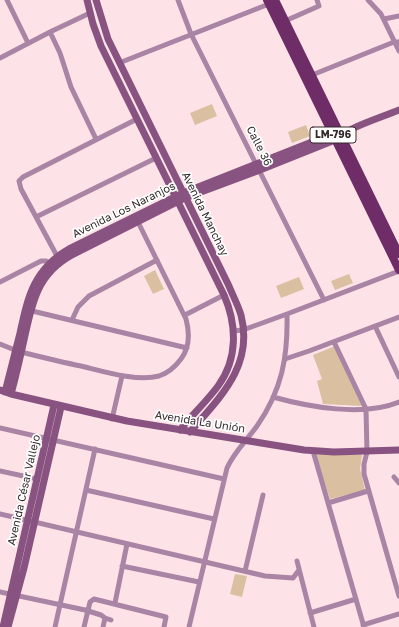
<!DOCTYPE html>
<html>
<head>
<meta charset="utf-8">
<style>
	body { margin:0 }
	canvas { display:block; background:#fde3e8 }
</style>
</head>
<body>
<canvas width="399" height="627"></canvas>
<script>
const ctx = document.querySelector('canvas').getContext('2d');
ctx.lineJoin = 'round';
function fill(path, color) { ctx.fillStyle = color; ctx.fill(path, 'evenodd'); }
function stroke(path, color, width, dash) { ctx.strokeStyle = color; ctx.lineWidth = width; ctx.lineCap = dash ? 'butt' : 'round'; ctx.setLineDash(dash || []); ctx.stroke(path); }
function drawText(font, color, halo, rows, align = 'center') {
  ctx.font = font + ' "Golos Text",sans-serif'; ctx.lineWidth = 3.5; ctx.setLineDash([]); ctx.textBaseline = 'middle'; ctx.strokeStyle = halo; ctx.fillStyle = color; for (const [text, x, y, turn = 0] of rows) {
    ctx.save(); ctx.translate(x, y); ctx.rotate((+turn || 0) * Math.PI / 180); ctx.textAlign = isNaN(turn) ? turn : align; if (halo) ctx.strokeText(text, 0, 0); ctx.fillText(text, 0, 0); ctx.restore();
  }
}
const green = new Path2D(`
	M212,104L217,116L195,125L190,113Z
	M306,125L310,136L292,143L288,132Z
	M155,270L164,289L153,294L144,276Z
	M349,274L353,283L335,290L331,281Z
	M299,277L304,289L281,298L276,286Z
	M335,346L363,406L323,404L317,381L322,379L313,355Z
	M317,453L362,455L360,469L365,490L330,499L317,460Z
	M235,574L247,576L242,597L230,594Z`);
const street = new Path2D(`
	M7,0L28,43
	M178,0L191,34L324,300
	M368,0L381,14L399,51
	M384,19L399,16
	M285,21L319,6L317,0
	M50,32L60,53L71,87L96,139
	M0,58L50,32L90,13
	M119,63L269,4
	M312,75L394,42H399
	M36,217L156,158
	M57,256L21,189L19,181L23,177L137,119
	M0,282L41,261H46L50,263
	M28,310L187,348
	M185,315L224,295
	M72,320L78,307L89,296L157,260
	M375,326L399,377
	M233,331L243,330L287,314L399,271
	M334,342L366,409L367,452L364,464V474L399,596
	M0,344L15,350
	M21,352C41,357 61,362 81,366C102,371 137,382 159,376C168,373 175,367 181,359C190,347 190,334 186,319L138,222
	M285,359L309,351L399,317
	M273,397C309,407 363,417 399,402
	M112,419L122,376
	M0,428L224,479
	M313,451L364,627
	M0,471L37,479
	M394,477L399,483
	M86,490L214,519
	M328,503L368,491
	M0,514L265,576L293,578L299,570
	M297,561L314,627
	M122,566L199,582
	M245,571L263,495
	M0,592L85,610L101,615L105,618L111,620
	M115,603L127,544
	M310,613L356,599
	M363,625L399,614
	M55,627L95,449
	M84,627L90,602L94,599L166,617L164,627
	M103,627L105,618
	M189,627L227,468C234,452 247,440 257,426C282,390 288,357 287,314`);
const secondary = new Path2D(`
	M87,0L93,24L101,46L224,295C237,325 238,359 218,386C207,401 192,415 180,430
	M96,0L108,39L229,286C233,296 238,305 241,315C254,366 220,397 190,432
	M0,390L11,394L127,421L304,450L334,452L399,450
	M5,392C10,372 15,352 20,333C28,296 34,269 69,249L183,193L332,134L338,135
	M11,394C16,376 20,358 24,340C32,303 37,274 72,255L185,198L260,170L335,140C349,127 380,118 399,110
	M3,627L54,405
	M8,627L24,568L61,407`);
const primary = new Path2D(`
	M267,0L399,270
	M275,0L399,254`);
const shields = [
	[333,135,46]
];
const shieldNames = [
	["LM-796",333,135]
];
const streetNames = [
	["Calle 36",259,146,63],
	["Avenida Los Naranjos",124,210,-26],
	["Avenida Manchay",205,214,64],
	["Avenida La Unión",200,422,9],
	["Avenida César Vallejo",24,490,-77]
];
fill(green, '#dac0a0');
stroke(street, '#aa84a4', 5);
stroke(secondary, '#885380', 7);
stroke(primary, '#6f2d67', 8);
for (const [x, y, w] of shields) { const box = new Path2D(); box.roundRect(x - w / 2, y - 8, w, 16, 3); ctx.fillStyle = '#fff'; ctx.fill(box); stroke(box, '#33292b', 1); }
drawText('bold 10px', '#33292b', null, shieldNames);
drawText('11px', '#33292b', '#fff', streetNames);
</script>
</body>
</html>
